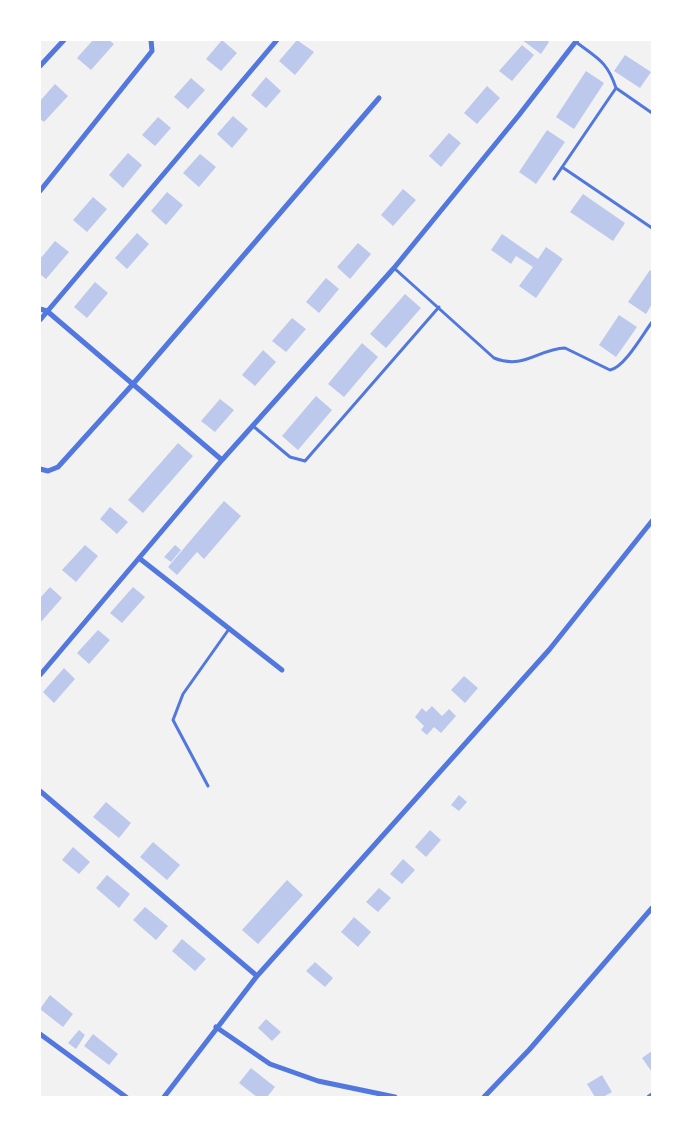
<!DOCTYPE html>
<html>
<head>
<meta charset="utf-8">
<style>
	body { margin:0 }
	#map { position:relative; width:692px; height:1137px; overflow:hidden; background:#f2f2f2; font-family:"Work Sans",sans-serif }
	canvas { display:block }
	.frame { position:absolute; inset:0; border:41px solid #fff; pointer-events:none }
</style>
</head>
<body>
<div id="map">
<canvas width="692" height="1137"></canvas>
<div class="frame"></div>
</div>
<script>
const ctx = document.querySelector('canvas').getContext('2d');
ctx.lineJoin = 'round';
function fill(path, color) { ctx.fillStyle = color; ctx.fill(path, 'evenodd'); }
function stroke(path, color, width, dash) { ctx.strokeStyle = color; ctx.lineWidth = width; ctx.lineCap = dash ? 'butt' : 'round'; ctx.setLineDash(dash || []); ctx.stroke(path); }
const building = new Path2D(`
	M93,40H109L114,44L91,70L77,58Z
	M222,40L237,53L221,71L206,59Z
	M297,40L314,52L295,75L279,61Z
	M522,40H546L549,42L541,54Z
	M522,45L534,55L512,81L499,71Z
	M625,55L651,72L640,88L614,71Z
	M586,71L604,83L574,129L556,117Z
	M266,77L281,91L266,108L251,95Z
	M191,78L205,90L188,109L174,97Z
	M55,84L68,96L44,122L40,119V101Z
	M487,86L500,98L477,124L464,113Z
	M233,116L248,129L232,148L217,134Z
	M158,117L171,128L155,146L142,135Z
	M547,130L565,142L536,184L519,172Z
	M449,133L461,143L441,167L429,156Z
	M128,153L142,165L123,188L109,175Z
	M200,154L216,167L199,187L183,173Z
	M403,189L416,200L393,226L381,215Z
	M167,192L183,205L166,225L151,211Z
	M583,194L625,223L613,241L570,212Z
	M93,197L107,209L87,232L73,220Z
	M137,233L149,244L127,269L115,258Z
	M502,234L538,259L546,247L563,259L536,298L519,286L533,267L516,256L511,264L491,250Z
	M55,241L69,252L46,279L40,274V259Z
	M358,243L371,254L350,279L337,267Z
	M650,270L652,272V304L646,314L628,302Z
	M326,278L339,289L319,313L306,302Z
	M95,282L108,293L87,318L74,307Z
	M405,294L421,308L386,348L370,334Z
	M619,315L637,327L616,357L599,345Z
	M292,318L306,329L286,352L272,341Z
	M362,343L378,357L344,397L328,384Z
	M263,350L276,362L255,386L242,375Z
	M316,396L332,410L298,450L282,436Z
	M220,399L234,410L215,432L201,421Z
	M178,443L193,456L143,513L128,500Z
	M224,501L241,516L204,559L197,552L177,575L168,567Z
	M110,507L128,522L117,534L100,519Z
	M85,545L98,556L76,582L62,570Z
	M175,545L181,550L171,562L164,557Z
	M50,587L62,598L40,623V598Z
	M133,587L145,597L122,623L110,613Z
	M98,630L110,640L89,664L77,653Z
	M64,668L75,679L54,703L43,692Z
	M464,676L478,688L465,703L451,690Z
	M432,706L442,716L449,709L456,716L441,733L434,727L427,735L421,730L424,726L415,717L422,708L426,712Z
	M459,795L467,802L459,811L451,805Z
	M106,802L131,823L119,838L93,817Z
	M430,830L441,840L426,857L415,847Z
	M153,842L180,865L167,880L140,857Z
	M73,847L90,862L79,874L62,860Z
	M403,859L415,870L402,884L390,874Z
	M107,875L130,894L119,908L96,888Z
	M287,880L303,895L258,944L242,930Z
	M379,888L391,898L378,912L366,902Z
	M145,907L168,926L156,940L133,920Z
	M354,917L371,932L358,947L341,932Z
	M182,939L206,959L195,971L172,951Z
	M315,962L333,978L325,987L306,971Z
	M50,995L73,1014L63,1027L40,1009Z
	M266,1019L281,1032L272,1041L258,1028Z
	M79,1030L85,1035L76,1049L68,1043Z
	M93,1034L118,1054L109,1065L84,1046Z
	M652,1051V1072L642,1058Z
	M251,1068L275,1087L267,1097H257L239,1083Z
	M602,1075L612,1092L603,1097H595L587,1084Z`);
const service = new Path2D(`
	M576,42C597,58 607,61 616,88
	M562,167L652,228
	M554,179L616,88L652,113
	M394,268L494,358C524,370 538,349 565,348L610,370C624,368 643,334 652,322
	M253,426L290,457L305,461L439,307
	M208,786L173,720L183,694L229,629`);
const minor = new Path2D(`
	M40,66L64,40
	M40,191L152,51L151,40
	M40,309L47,311L222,460
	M40,320L277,40
	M40,469L48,471L58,467L133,384L379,98
	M139,558L282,670
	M40,675L222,460L394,268L519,115L577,40
	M40,791L257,976
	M216,1027L270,1064L318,1081L395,1097
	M40,1034L126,1097
	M164,1097L257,976L549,650L652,521
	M484,1097L529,1050L652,908
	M649,1097L652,1095`);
fill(building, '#bdc9ec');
stroke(service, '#5277de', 3);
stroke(minor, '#5277de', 5);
</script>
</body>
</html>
